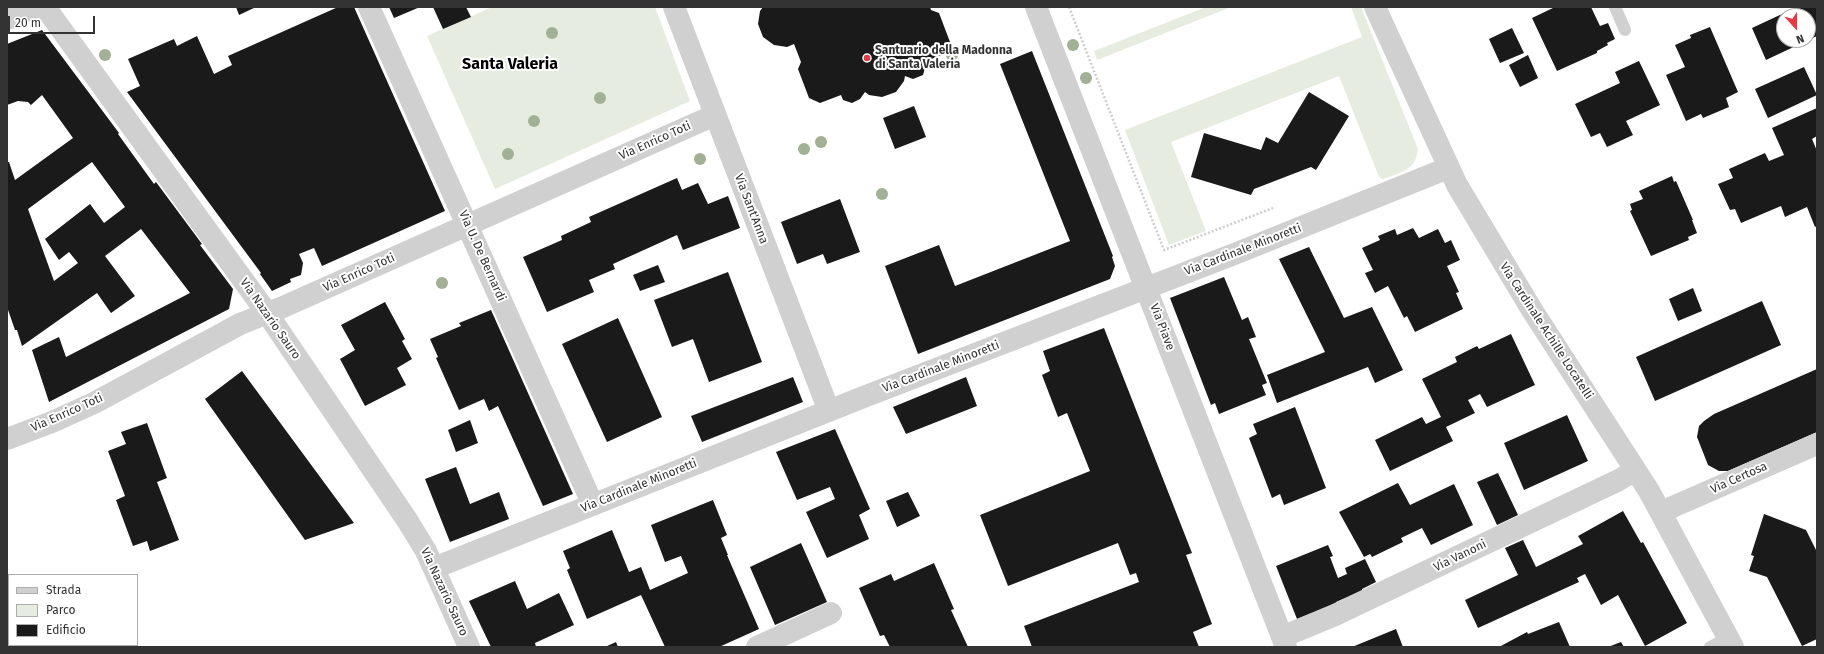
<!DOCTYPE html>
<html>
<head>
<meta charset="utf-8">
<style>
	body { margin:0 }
	#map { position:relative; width:1824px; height:654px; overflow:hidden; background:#fff; font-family:"Fira Sans",sans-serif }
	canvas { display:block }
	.frame { position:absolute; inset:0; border:8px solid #333; pointer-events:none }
	.legend { position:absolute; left:8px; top:574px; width:130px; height:72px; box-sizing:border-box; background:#fff; border:1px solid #adadad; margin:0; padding:5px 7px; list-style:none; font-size:12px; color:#333 }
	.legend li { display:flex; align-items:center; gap:8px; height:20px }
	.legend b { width:20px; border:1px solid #adadad }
	.north { position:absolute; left:1776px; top:8px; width:40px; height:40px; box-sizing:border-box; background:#fff; border:1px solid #adadad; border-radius:50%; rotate:159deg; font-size:11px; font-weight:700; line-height:16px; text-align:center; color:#333 }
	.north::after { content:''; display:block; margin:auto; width:14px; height:18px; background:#e63946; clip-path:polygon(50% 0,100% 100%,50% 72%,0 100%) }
	.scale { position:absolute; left:8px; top:16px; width:87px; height:18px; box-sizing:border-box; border:2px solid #333; border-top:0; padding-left:5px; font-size:12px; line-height:14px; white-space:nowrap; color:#333; -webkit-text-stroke:3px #fff; paint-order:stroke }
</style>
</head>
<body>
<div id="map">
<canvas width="1824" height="654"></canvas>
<div class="frame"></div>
<ul class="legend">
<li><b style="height:5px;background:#d0d0d0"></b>Strada</li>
<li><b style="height:11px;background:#e6ecdf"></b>Parco</li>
<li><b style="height:11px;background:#1a1a1a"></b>Edificio</li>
</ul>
<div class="north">N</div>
<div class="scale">20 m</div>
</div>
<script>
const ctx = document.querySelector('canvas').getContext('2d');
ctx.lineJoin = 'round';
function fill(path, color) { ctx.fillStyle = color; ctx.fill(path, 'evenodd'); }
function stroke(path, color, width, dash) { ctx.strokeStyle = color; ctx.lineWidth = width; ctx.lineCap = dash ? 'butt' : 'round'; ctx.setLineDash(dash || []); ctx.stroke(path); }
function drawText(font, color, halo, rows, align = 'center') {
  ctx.font = font + ' "Fira Sans",sans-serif'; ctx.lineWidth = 4; ctx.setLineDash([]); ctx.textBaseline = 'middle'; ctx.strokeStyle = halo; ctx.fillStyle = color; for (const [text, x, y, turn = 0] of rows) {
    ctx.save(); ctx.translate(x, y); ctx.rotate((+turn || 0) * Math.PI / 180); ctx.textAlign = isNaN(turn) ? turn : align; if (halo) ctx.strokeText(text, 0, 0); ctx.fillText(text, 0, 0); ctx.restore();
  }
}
const green = new Path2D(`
	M492,7H655L690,101L495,189L427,36Z
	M1206,7H1231L1097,60L1094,51Z
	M1351,7H1361L1418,149C1416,171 1401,172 1383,179L1379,177L1339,76L1171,142L1206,231L1169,245L1125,130L1362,37Z`);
const building = new Path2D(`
	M236,7H256L239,15Z
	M338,7H354L445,211L322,266L314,248L299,254L303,263L301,275L290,279L291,282L272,291L260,274L261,273L127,92L140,86L128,59L174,39L177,46L197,36L214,74L232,65L228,56Z
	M389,7H420L394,18Z
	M433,7H466L471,17L443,29Z
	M763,7H930L931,10L939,13L950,42L945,54L923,62L925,68L923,75L913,79L905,76L904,81L896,92L882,97L869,95L865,92L860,99L852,103L843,100L841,95L820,103L809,98L798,69L801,62L794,44L787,47L774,45L763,37L758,24L760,11Z
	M1555,7H1591L1600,26L1608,23L1615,39L1607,43L1608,45L1597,51V53L1557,71L1532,18Z
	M1797,7H1816L1817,36L1766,60L1752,28ZM1784,16H1808V40H1784Z
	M1710,27L1738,92L1726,98L1729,107L1703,118L1701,114L1686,121L1666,75L1685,67L1675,45L1691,38L1690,35Z
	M1512,28L1524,53L1500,63L1489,39Z
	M42,30L119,133L118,134L154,184L156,182L202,244L200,245L233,289L229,309L49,402L32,350L59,337L66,357L190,293L141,229L105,256L135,296L111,313L97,293L22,346L17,330H15L7,307V162H9L15,180L73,138L42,95L31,105L28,102L18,101L7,105V44ZM92,162L125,207L104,223L90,204L45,239L59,260L69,252L78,263L54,281L28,209Z
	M1032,51L1113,256L1112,257L1115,266L1110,279L918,354L885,266L939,245L955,286L1070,241L1000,64Z
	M1528,55L1538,78L1520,87L1509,65Z
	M1639,61L1660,105L1626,121L1633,135L1607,147L1600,133L1591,137L1575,104L1620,83L1615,72Z
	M1804,67L1817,95L1768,118L1755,89Z
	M1309,92L1349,116L1316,170L1311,167L1254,189L1251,195L1191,177L1204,133L1261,150L1266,137L1278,143Z
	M914,106L926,137L895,149L883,118Z
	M1817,108V136L1812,139L1817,151V226L1815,227L1807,207L1785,217L1781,206L1741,223L1735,209L1730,210L1718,184L1733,178L1729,169L1765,153L1769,161L1784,155L1772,128Z
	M1672,176L1674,182L1676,181L1693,220H1692L1697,233L1688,237L1689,240L1651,256L1630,211L1632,210L1630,204L1643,199L1639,191Z
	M677,178L682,190L698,183L708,204L728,196L740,228L683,250L677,235L613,264L615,269L589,280L594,292L547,312L523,257L562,240L561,236L591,222L589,217Z
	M840,199L860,252L827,264L823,254L797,264L781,222Z
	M1413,228L1419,238L1438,229L1445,243L1451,240L1460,260L1447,266L1459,292L1456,293L1463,309L1415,332L1407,316L1404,318L1388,286L1375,293L1365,273L1373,270L1362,248L1380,240L1378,236L1395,229L1397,235Z
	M1309,247L1344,318L1372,307L1403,370L1375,383L1368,367L1277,403L1267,375L1325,352L1279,259Z
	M658,265L665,282L640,291L633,275Z
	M728,272L762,362L709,382L693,339L672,347L654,300Z
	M1224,277L1242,320L1248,317L1256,337L1249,339L1267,383L1262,385L1266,395L1219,414L1215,403L1211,405L1170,298Z
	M1693,288L1702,311L1678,321L1669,299Z
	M1762,301L1781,345L1655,401L1636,357Z
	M385,302L405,339L402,341L412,359L397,368L406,385L365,406L340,359L355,350L341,325Z
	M491,310L573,494L543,506L498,406L489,411L484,399L459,410L436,358L438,357L430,339L461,326L459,323Z
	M618,318L662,417L607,442L562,344Z
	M1104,328L1192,553L1186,555L1212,624L1193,632L1199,647H1032L1024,626L1139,582L1136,573L1130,575L1118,543L1008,586L980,515L1090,471L1067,413L1058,417L1042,375L1050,371L1043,351Z
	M1511,334L1535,385L1487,407L1480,394L1468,400L1475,413L1446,427L1453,441L1390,471L1375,440L1422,417L1426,424L1441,417L1422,379L1457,362L1455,357L1477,346L1479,349Z
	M1817,369V432L1728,471H1719L1708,465L1697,437L1699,426L1704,421L1714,414Z
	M242,371L354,523L305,540L205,399Z
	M793,377L803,402L702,442L691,416Z
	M966,377L977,406L906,434L893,407Z
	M1295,407L1326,488L1284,505L1280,494L1272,498L1249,438L1257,434L1253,424Z
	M1567,415L1588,461L1524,490L1504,443Z
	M470,420L478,443L456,452L448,430Z
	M147,423L167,478L157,482L179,540L150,551L147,541L133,546L116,500L125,496L108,451L126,444L121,432Z
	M835,429L870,509L859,515L869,539L827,558L806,512L835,499L830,487L797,500L776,452Z
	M456,467L470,504L499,492L509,519L450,542L425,479Z
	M1498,473L1518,515L1497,525L1477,482Z
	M1398,483L1410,505L1454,484L1473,525L1431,545L1422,528L1401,538L1403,542L1372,557L1370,554L1364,557L1339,512Z
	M908,492L920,516L897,527L886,501Z
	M713,500L727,535L721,538L728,555H727L759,629L719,647H665L641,595L587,619L567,570L570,568L563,551L612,530L629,572L641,567L650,590L688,573L681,556L665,562L651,525Z
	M1623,511L1641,543L1643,542L1687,623L1645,646L1618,595L1601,605L1585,574L1577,578L1579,582L1478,628L1465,600L1518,575L1505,548L1523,540L1536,567L1583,544L1578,536Z
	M1764,514L1806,530L1817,552V639L1802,646L1767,577L1749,571L1754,556L1751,555Z
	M801,543L827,602L775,625L750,567Z
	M1328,545L1333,556L1330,557L1338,578L1347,574L1345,568L1365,559L1376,582L1362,589V591L1336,602L1337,604L1297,619L1276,566Z
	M934,563L954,609L951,610L968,647H890L884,635L880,636L859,588L891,574L894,581Z
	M515,581L527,609L559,593L574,625L535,643L536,647H491L469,601Z
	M1559,622L1570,647H1499L1527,632L1528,634Z
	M1396,629L1403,647H1352Z
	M616,642L618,647H605Z
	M1621,642L1624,647H1608Z`);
const path = new Path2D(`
	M1069,7L1164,250L1273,208`);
const lane = new Path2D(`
	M1615,7L1625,30
	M1710,647L1728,638`);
const street = new Path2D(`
	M45,7L267,313L407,520L426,551L469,647
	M369,7L593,505
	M674,7L829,411
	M1036,7L1286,647
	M1375,7L1457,185L1532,310L1649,491L1733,647
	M7,19L36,7
	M7,439L52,422L94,403L240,324L283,307L715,115
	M1661,512L1817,444
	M434,568L861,398L1237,253L1448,168
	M1282,637L1335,615L1619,480L1635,470
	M757,647L831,613`);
const trees = [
	[552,33],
	[1073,45],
	[105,55],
	[952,55],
	[1086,78],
	[600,98],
	[534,121],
	[821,142],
	[804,149],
	[508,154],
	[700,159],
	[882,194],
	[442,283]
];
const markers = [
	[867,58,4,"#e63946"]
];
const poiNames = [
	["Santuario della Madonna",875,51],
	["di Santa Valeria",875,65]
];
const streetNames = [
	["Via Enrico Toti",655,141,-24],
	["Via Sant'Anna",751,209,69],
	["Via Cardinale Minoretti",1243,250,-21],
	["Via U. De Bernardi",482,256,66],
	["Via Enrico Toti",359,273,-24],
	["Via Nazario Sauro",270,319,55],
	["Via Piave",1162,327,69],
	["Via Cardinale Achille Locatelli",1546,331,57],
	["Via Cardinale Minoretti",941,367,-21],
	["Via Enrico Toti",67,413,-24],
	["Via Certosa",1739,478,-24],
	["Via Cardinale Minoretti",639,486,-22],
	["Via Vanoni",1460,556,-26],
	["Via Nazario Sauro",444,592,65]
];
const districtNames = [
	["Santa Valeria",510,65]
];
fill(green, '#e6ecdf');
fill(building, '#1a1a1a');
stroke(path, '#cdcdcd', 2.5, [2, 2]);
stroke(lane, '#d0d0d0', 12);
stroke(street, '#d0d0d0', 22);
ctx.fillStyle = '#a2b095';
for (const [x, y] of trees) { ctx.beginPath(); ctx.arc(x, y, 6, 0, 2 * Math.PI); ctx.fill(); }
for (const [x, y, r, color] of markers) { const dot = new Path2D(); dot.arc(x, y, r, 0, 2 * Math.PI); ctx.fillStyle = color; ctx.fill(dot); stroke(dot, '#fff', 1.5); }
drawText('bold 12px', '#333', '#fff', poiNames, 'left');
drawText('12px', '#333', '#fff', streetNames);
drawText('bold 16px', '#000', '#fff', districtNames);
</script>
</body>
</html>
